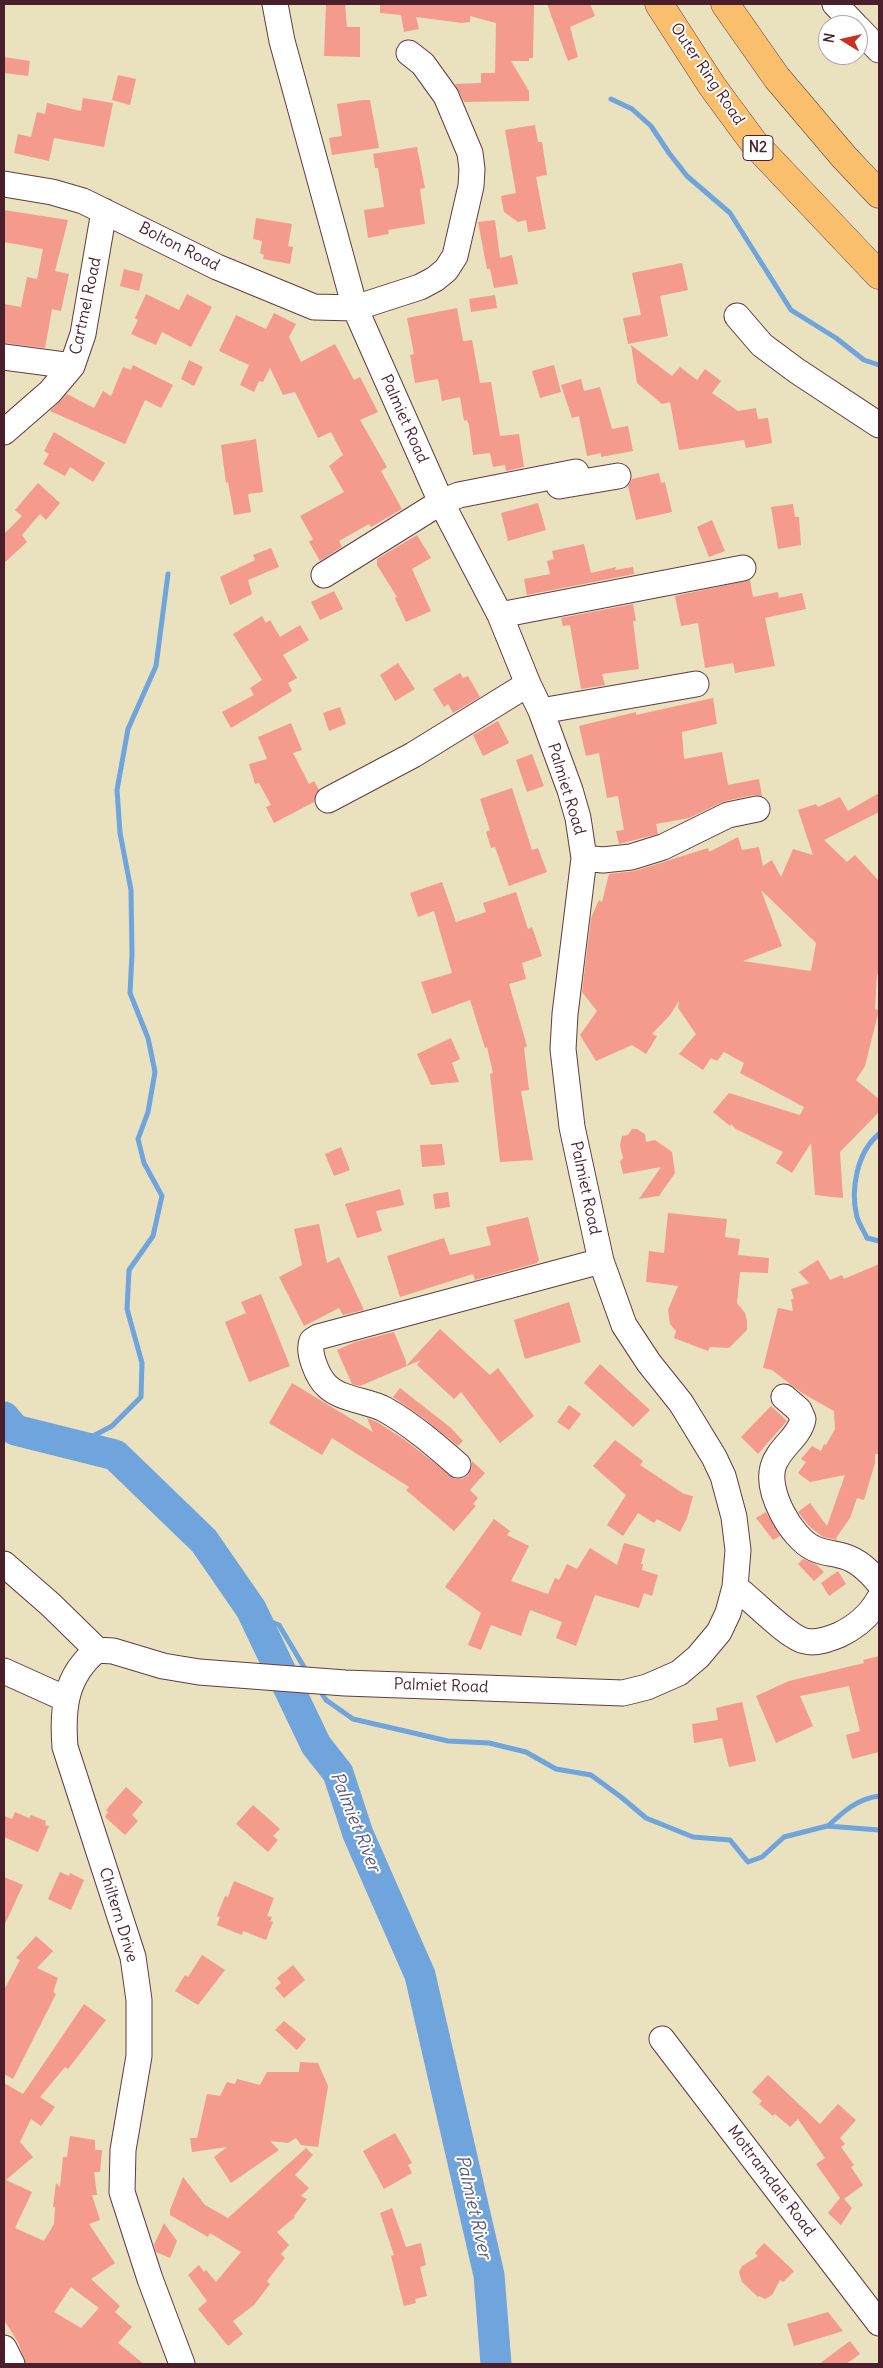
<!DOCTYPE html>
<html>
<head>
<meta charset="utf-8">
<style>
	body { margin:0 }
	#map { position:relative; width:883px; height:2368px; overflow:hidden; background:#eae1bf; font-family:Delius,sans-serif }
	canvas { display:block }
	.frame { position:absolute; inset:0; border:5px solid #4a1f2b; pointer-events:none }
	.north { position:absolute; left:818px; top:15px; width:50px; height:50px; box-sizing:border-box; background:#fff; border:1px solid #b7a5aa; border-radius:50%; rotate:279deg; font-size:14px; font-weight:700; line-height:20px; text-align:center; color:#4a1f2b }
	.north::after { content:''; display:block; margin:auto; width:18px; height:22px; background:#c8321e; clip-path:polygon(50% 0,100% 100%,50% 72%,0 100%) }
</style>
</head>
<body>
<div id="map">
<canvas width="883" height="2368"></canvas>
<div class="frame"></div>
<div class="north">N</div>
</div>
<script>
const ctx = document.querySelector('canvas').getContext('2d');
ctx.lineJoin = 'round';
function stroke(path, color, width, dash) { ctx.strokeStyle = color; ctx.lineWidth = width; ctx.lineCap = dash ? 'butt' : 'round'; ctx.setLineDash(dash || []); ctx.stroke(path); }
function fill(path, color) { ctx.fillStyle = color; ctx.fill(path, 'evenodd'); }
function drawText(font, color, halo, rows, align = 'center') {
  ctx.font = font + ' Delius,sans-serif'; ctx.lineWidth = 4; ctx.setLineDash([]); ctx.textBaseline = 'middle'; ctx.strokeStyle = halo; ctx.fillStyle = color; for (const [text, x, y, turn = 0] of rows) {
    ctx.save(); ctx.translate(x, y); ctx.rotate((+turn || 0) * Math.PI / 180); ctx.textAlign = isNaN(turn) ? turn : align; if (halo) ctx.strokeText(text, 0, 0); ctx.fillText(text, 0, 0); ctx.restore();
  }
}
const stream = new Path2D(`
	M611,99L632,109L651,126L669,153L687,176L730,213L791,310L836,338L864,360L879,365
	M879,1134C857,1152 850,1190 857,1217C859,1224 864,1231 867,1238L879,1241
	M76,1445L112,1426L141,1397L142,1363L127,1309L129,1270L153,1236L162,1196L144,1163L138,1139L148,1112L155,1072L148,1038L130,993L132,954L131,890L120,833L117,790L128,729L156,666L168,574
	M254,1615L279,1625L307,1672
	M319,1689L326,1700L353,1719L448,1741L489,1743L526,1752L556,1769L591,1775L621,1797L646,1818L693,1837L730,1840L748,1862L762,1857L784,1837L827,1826L879,1830
	M828,1826C844,1811 857,1799 879,1796`);
const river = new Path2D(`
	M4,1417L15,1430L115,1455L204,1541L251,1609L316,1745L338,1773L358,1834L420,1975L489,2275L496,2364`);
const building = new Path2D(`
	M326,4H345L347,27H360V57L324,56Z
	M380,4H534L533,58H529V61H511L529,91V101L464,102L455,84L481,83V73H495L496,23L470,16V22L462,23L416,17L419,29L404,32L401,15L380,13Z
	M547,4H590L595,16L570,27L578,57L568,61Z
	M4,57L30,61L28,76L4,73Z
	M118,75L136,79L130,105L112,100Z
	M83,98L113,103L104,147L54,138L49,161L14,153L18,134L31,137L37,112L45,114L47,103L81,111Z
	M363,100H370L379,148L332,155L329,138L342,136L337,104Z
	M535,125L538,142H542L547,175L536,177L546,229L528,232L526,220L518,222L504,212L501,196L516,193L505,130Z
	M417,147L425,188L420,189L425,224L388,230L389,234L368,238L364,210L384,207L378,168H375L373,154Z
	M4,210L68,220L55,271L69,274L61,311L52,309L45,348L4,343V304L21,307L27,277L37,279L43,249L4,242Z
	M256,218L292,224L288,246L293,247L290,264L263,259L264,255L260,253L262,241L253,239Z
	M495,220L500,258L512,255L518,284L494,288L490,269H487L478,222Z
	M682,263L688,290L660,296L668,336L628,344L623,318L641,315L632,273Z
	M124,269L143,274L139,291L120,286Z
	M146,294L179,310L187,294L212,307L191,347L162,332L156,345L131,334L138,320L135,318Z
	M495,295L497,308L471,312L469,299Z
	M457,308L463,341L472,340L480,383L491,382L500,436L519,434L524,467L506,471L505,465L493,467L490,453L473,455L469,425L467,420L464,421L460,397L442,401L438,379L415,383L410,355L414,354L407,318Z
	M274,313L296,324L289,337L301,362L335,344L354,380L360,377L378,412L360,420L387,467L381,471L402,509L371,527L369,524L339,541L342,547L320,561L309,542L313,539L300,516L344,492L329,466L343,455L331,432L318,438L295,392L283,395L270,368L263,382L259,381L254,392L240,385L249,365L219,351L236,315L266,329Z
	M631,345L672,376L680,367L697,380L705,369L721,381L712,393L738,411L756,408L758,419L768,418L772,443L746,448L744,440L679,450L670,402L662,404L637,383Z
	M189,360L203,367L194,386L181,379Z
	M133,365L173,385L161,408L145,400L125,444L50,411L67,394L94,408L103,391L111,396L123,367L131,370Z
	M554,365L561,392L540,398L532,371Z
	M581,379L584,391L600,387L612,429L628,426L633,451L601,457V453L587,456L579,416L572,418L561,385Z
	M54,432L105,463L93,482L70,467L65,476L43,464L49,454L44,451Z
	M256,439L263,492L248,494L251,512L234,515L228,482L226,483L221,445Z
	M659,473L661,483L665,482L672,512L636,520L628,486L632,479Z
	M38,483L60,503L46,520L40,514L22,535L27,542L4,563V534L22,516L15,510Z
	M538,503L546,530L508,541L501,513Z
	M793,504L795,517H799L801,545L778,549L771,507Z
	M712,520L725,551L709,557L697,527Z
	M417,535L431,558L412,569L431,611L406,622L395,598L397,597L377,565V559Z
	M584,544L591,573L616,567L615,570L633,567L634,574L527,595L524,579L550,574L547,561L554,559L552,551Z
	M271,548L279,567L248,580L252,594L230,605L220,577L255,560L253,555Z
	M750,580L753,597L778,592L779,598L802,593L806,609L765,618L775,666L735,673L733,663L705,668L698,623L681,626L675,596Z
	M334,591L343,609L320,620L311,602Z
	M633,604L636,621H633L639,669L602,674L605,685L581,689L570,625L563,626L561,618Z
	M262,616L266,623L270,620L280,637L300,625L309,640L283,655L297,678L288,683L292,691L231,728L222,712L254,695L250,688L262,680L233,634Z
	M398,663L415,689L395,701L380,675Z
	M460,673L463,678L468,676L480,697L453,713L448,704L444,707L433,689Z
	M713,698L717,724L682,732L684,759L722,752L728,785L759,779L762,796L754,795L725,801L689,818L656,824L658,834L619,844L616,831L624,830L618,796L607,798L599,753L586,756L579,726L636,712V715Z
	M340,707L346,724L329,731L323,713Z
	M498,721L509,743L483,756L473,735Z
	M291,723L302,750L293,753L309,784L314,781L319,790L316,793L314,802L274,823L266,807L271,805L259,783L255,784L249,764L267,759L258,737Z
	M532,754L544,786L527,792L516,760Z
	M512,788L532,850L538,848L547,872L509,886L495,847L491,848L486,832L490,830L480,799Z
	M879,793V812L824,840L847,862L855,855L879,881V975L877,974L875,1009L879,1010L865,1066L856,1080L879,1099V1112L840,1152L843,1198L815,1195L811,1143L792,1173L776,1163L783,1152L736,1129L731,1124L730,1126L713,1112L729,1093L800,1115L804,1107L740,1073L744,1063L724,1052L717,1061L711,1058L703,1070L679,1054L696,1034L678,1008L679,1001L670,1015L652,1034L657,1036L646,1054L632,1045L596,1061L580,1035L597,1011L582,992L591,918L599,900L602,902L609,874L635,871L708,848L709,852L738,837L742,850L759,847L763,866L772,860L781,877L793,849L813,855L798,810L816,804L818,807L840,797L848,811ZM761,890L816,943L811,971L743,961L782,946Z
	M442,882L456,922L486,912L483,903L516,892L528,929L532,927L542,956L522,963L526,979L509,984L527,1046L524,1048L529,1090L521,1091L533,1160L500,1162L490,1074L493,1073L487,1047L485,1048L470,1000L432,1014L421,982L452,973L434,911L418,917L410,893Z
	M451,1038L460,1059L452,1063L459,1082L431,1085L417,1054Z
	M632,1129H637L645,1134L646,1142L655,1140L672,1152L675,1173L659,1196L639,1199L661,1167L623,1174L620,1161L623,1158L620,1145L622,1136L628,1135Z
	M442,1144L445,1165L422,1167L420,1145Z
	M341,1147L350,1170L334,1176L325,1154Z
	M400,1189L404,1205L376,1211L382,1231L357,1238L345,1204Z
	M448,1192L450,1207L435,1209L433,1194Z
	M668,1213L727,1219L725,1237L740,1239L738,1255L769,1258L768,1273L740,1272L737,1303L745,1313L747,1321V1330L729,1348L710,1347L708,1351L674,1338L676,1331L670,1324L668,1310L678,1286L646,1282L649,1251L664,1253Z
	M528,1217L539,1260L537,1263L475,1280L473,1274L400,1297L387,1256L444,1238L450,1255L491,1245L486,1227Z
	M319,1224L327,1263L339,1257L364,1310L343,1315L339,1308L304,1326L279,1277L302,1265L294,1229Z
	M818,1260L830,1280L842,1275L844,1279L879,1264V1454H875V1463L864,1500L857,1498L850,1518L836,1538L837,1540L823,1537L809,1526L798,1512L810,1503L827,1526L845,1475L810,1482L798,1473L806,1462L801,1459L812,1446L821,1451L824,1444L826,1445L835,1429L834,1411L802,1393L772,1370L763,1368L778,1308L793,1311L791,1299H794L791,1289L809,1283L799,1272Z
	M261,1294L290,1366L249,1382L225,1322L246,1313L241,1302Z
	M569,1302L581,1342L525,1359L514,1320Z
	M440,1329L490,1375L498,1368L534,1416L500,1443L461,1392L454,1399L417,1365L421,1360L360,1386L352,1384L337,1350L355,1342L394,1332L406,1361V1366Z
	M600,1364L650,1410L633,1427L584,1383Z
	M292,1383L373,1432L367,1418L377,1422L405,1440L455,1479H462L468,1475L472,1468V1461L485,1473L470,1490L478,1498L473,1504L476,1506L454,1531L406,1490L409,1487L332,1438L322,1455L269,1423Z
	M400,1388L451,1428L463,1441L458,1446L422,1417L393,1397Z
	M569,1405L581,1414L569,1430L557,1422Z
	M771,1406L787,1421L758,1454L741,1437Z
	M615,1440L643,1461L640,1465L684,1494L693,1496L687,1518L680,1532L657,1519L654,1523L638,1513L623,1536L607,1525L626,1495L593,1466Z
	M766,1512L780,1536L773,1540L756,1518Z
	M494,1519L510,1531L507,1535L529,1546L511,1581L548,1594L555,1578L559,1580L567,1564L577,1569L590,1548L617,1565L624,1543L645,1549L641,1564H643L642,1570L658,1575L652,1596L644,1593L639,1608L595,1595L576,1646L556,1638L562,1622L530,1610L521,1636L491,1625L481,1650L468,1645L481,1613L445,1587Z
	M803,1559L817,1565L824,1572L814,1581L798,1564Z
	M838,1571L846,1584L829,1596L821,1583Z
	M879,1656V1752L852,1759L846,1735L860,1731L849,1686L800,1696L813,1726L776,1743L756,1696L789,1681L864,1663L863,1660Z
	M742,1702L756,1761L729,1767L722,1738L694,1743L692,1724L718,1720L716,1708Z
	M126,1787L143,1802L132,1815L138,1821L125,1835L105,1817L108,1812L106,1810Z
	M253,1805L280,1829L273,1836L278,1840L268,1852L236,1824Z
	M15,1812L29,1818L31,1815L46,1821L45,1825L49,1826L38,1852L4,1837V1816L12,1819Z
	M60,1872L69,1876L70,1873L84,1880L71,1910L48,1899Z
	M4,1877L23,1885L4,1926Z
	M234,1881L274,1898L267,1916L272,1917L270,1921L273,1922L266,1940L243,1931L242,1935L217,1925L220,1917L217,1916L225,1896L228,1897Z
	M36,1936L53,1951L37,1968L58,1978L53,1992L56,1994L13,2079L4,2074V1990L20,1960L16,1958Z
	M202,1955L225,1970L198,2005L175,1991L185,1975L188,1977Z
	M293,1965L305,1980L284,1998L275,1988L281,1983L277,1978Z
	M84,2004L106,2020L68,2069L65,2067L40,2097L55,2107L41,2126L31,2119L20,2142L33,2157L6,2180L32,2192L15,2228L44,2241L54,2224L55,2207H53L56,2183L60,2187L63,2157H67L70,2136L95,2140V2150H102L100,2172H94L97,2195H92L100,2220L89,2224L115,2263L91,2279L120,2306L115,2312L132,2327L118,2343L144,2364H26L18,2342L4,2320V2083L23,2094ZM71,2287L99,2308L81,2328L54,2312Z
	M284,2021L306,2039L297,2050L275,2030Z
	M300,2062L318,2063L328,2086L318,2147L301,2145L296,2138L288,2143L270,2141L279,2150L231,2183L214,2157L227,2147L192,2152L190,2138H197L207,2094L220,2096L227,2082L235,2084L237,2079L260,2085L267,2072H299Z
	M768,2075L820,2124L838,2104L856,2120L840,2138L845,2144L841,2147L854,2165L851,2167L863,2185L844,2199L852,2208L841,2225L828,2213L840,2198L816,2164L825,2158L798,2119L790,2127L775,2114L773,2116L759,2104L762,2101L752,2092Z
	M395,2133L412,2163L408,2165L412,2173L384,2189L363,2151Z
	M306,2148L313,2155L295,2175L309,2188L301,2196L307,2199L294,2216L295,2217L277,2232L289,2245L281,2254L285,2258L267,2281L270,2284L254,2305L233,2321L243,2334L228,2346L198,2309L207,2301L188,2275L199,2265L204,2272L206,2270L216,2282L241,2252L210,2233L208,2237L170,2215V2210L183,2177L205,2205L228,2218Z
	M392,2208L406,2247L421,2243L426,2265L420,2267L427,2296L415,2299L416,2303L404,2306L391,2256L394,2255L380,2213Z
	M164,2223L177,2241L170,2258L156,2252L154,2245Z
	M764,2243L794,2271L783,2282L780,2280L772,2295L765,2299L759,2296L758,2297L742,2282L739,2272L742,2266L758,2256L755,2253Z
	M828,2312L843,2331L794,2346L787,2324Z
	M850,2341L860,2354L846,2364H819Z`);
const minor = new Path2D(`
	M835,4L855,25
	M858,28L879,50
	M4,184L52,192L83,201L217,267L314,307L355,308L420,287L435,279L446,270L455,256L471,186L472,169L470,153L446,96L423,64L409,53
	M737,316L762,345L797,371L879,425
	M4,357L72,366
	M4,432L50,392L72,366L83,334L104,211
	M559,486L618,476
	M324,575L441,502L459,495L576,472
	M500,615L743,568
	M541,711L696,684
	M328,800L413,755L528,684
	M584,858L603,860L631,857L663,847L728,815L757,809
	M784,1397L799,1410L803,1419C800,1437 778,1448 773,1467C766,1492 791,1537 813,1548C822,1553 833,1553 843,1556C858,1560 869,1571 879,1583
	M458,1465C435,1445 411,1424 384,1409C367,1400 341,1400 327,1386C318,1378 307,1352 312,1341L318,1337L601,1261
	M4,1564L51,1605L97,1650
	M735,1587C752,1599 788,1638 805,1641C816,1644 829,1639 839,1635C856,1627 870,1615 879,1599
	M97,1650L113,1651L163,1666L199,1672L345,1683L623,1693L647,1687L679,1673L698,1657L719,1632L728,1613L735,1587L738,1550L734,1517L723,1476L714,1457L681,1403L649,1363L624,1325L601,1261L572,1127L563,1049L565,1014L584,858L578,818L570,790L541,711L528,684L500,615L441,502L355,308L282,41L275,4
	M97,1650C65,1676 62,1709 65,1747L133,1957L139,2000V2056L123,2150L122,2192L150,2279L182,2364
	M4,1671L66,1699
	M662,2039L879,2323
	M4,2348L12,2364`);
const highway = new Path2D(`
	M659,4L712,86L754,143L879,275
	M725,4L777,78L844,157L879,194`);
const shields = [
	[758,148,30]
];
const shieldNames = [
	["N2",758,148]
];
const streetNames = [
	["Outer Ring Road",707,74,56],
	["Bolton Road",179,247,27],
	["Cartmel Road",86,306,-78],
	["Palmiet Road",404,419,66],
	["Palmiet Road",566,789,73],
	["Palmiet Road",585,1188,78],
	["Palmiet Road",441,1686,2],
	["Chiltern Drive",118,1915,73],
	["Mottramdale Road",771,2181,53]
];
const waterNames = [
	["Palmiet River",355,1822,68],
	["Palmiet River",473,2207,77]
];
stroke(stream, '#6fa4dc', 5);
stroke(river, '#6fa4dc', 31);
fill(building, '#f49b8d');
stroke(minor, '#623c41', 27);
stroke(highway, '#623c41', 29);
stroke(minor, '#fff', 25);
stroke(highway, '#f9bf6d', 28);
for (const [x, y, w] of shields) { const box = new Path2D(); box.roundRect(x - w / 2, y - 12.5, w, 25, 4); ctx.fillStyle = '#fff'; ctx.fill(box); stroke(box, '#4a1f2b', 1); }
drawText('bold 15px', '#4a1f2b', null, shieldNames);
drawText('16px', '#4a1f2b', '#fff', streetNames);
drawText('italic 18px', '#5b5b7b', '#fff', waterNames);
</script>
</body>
</html>
